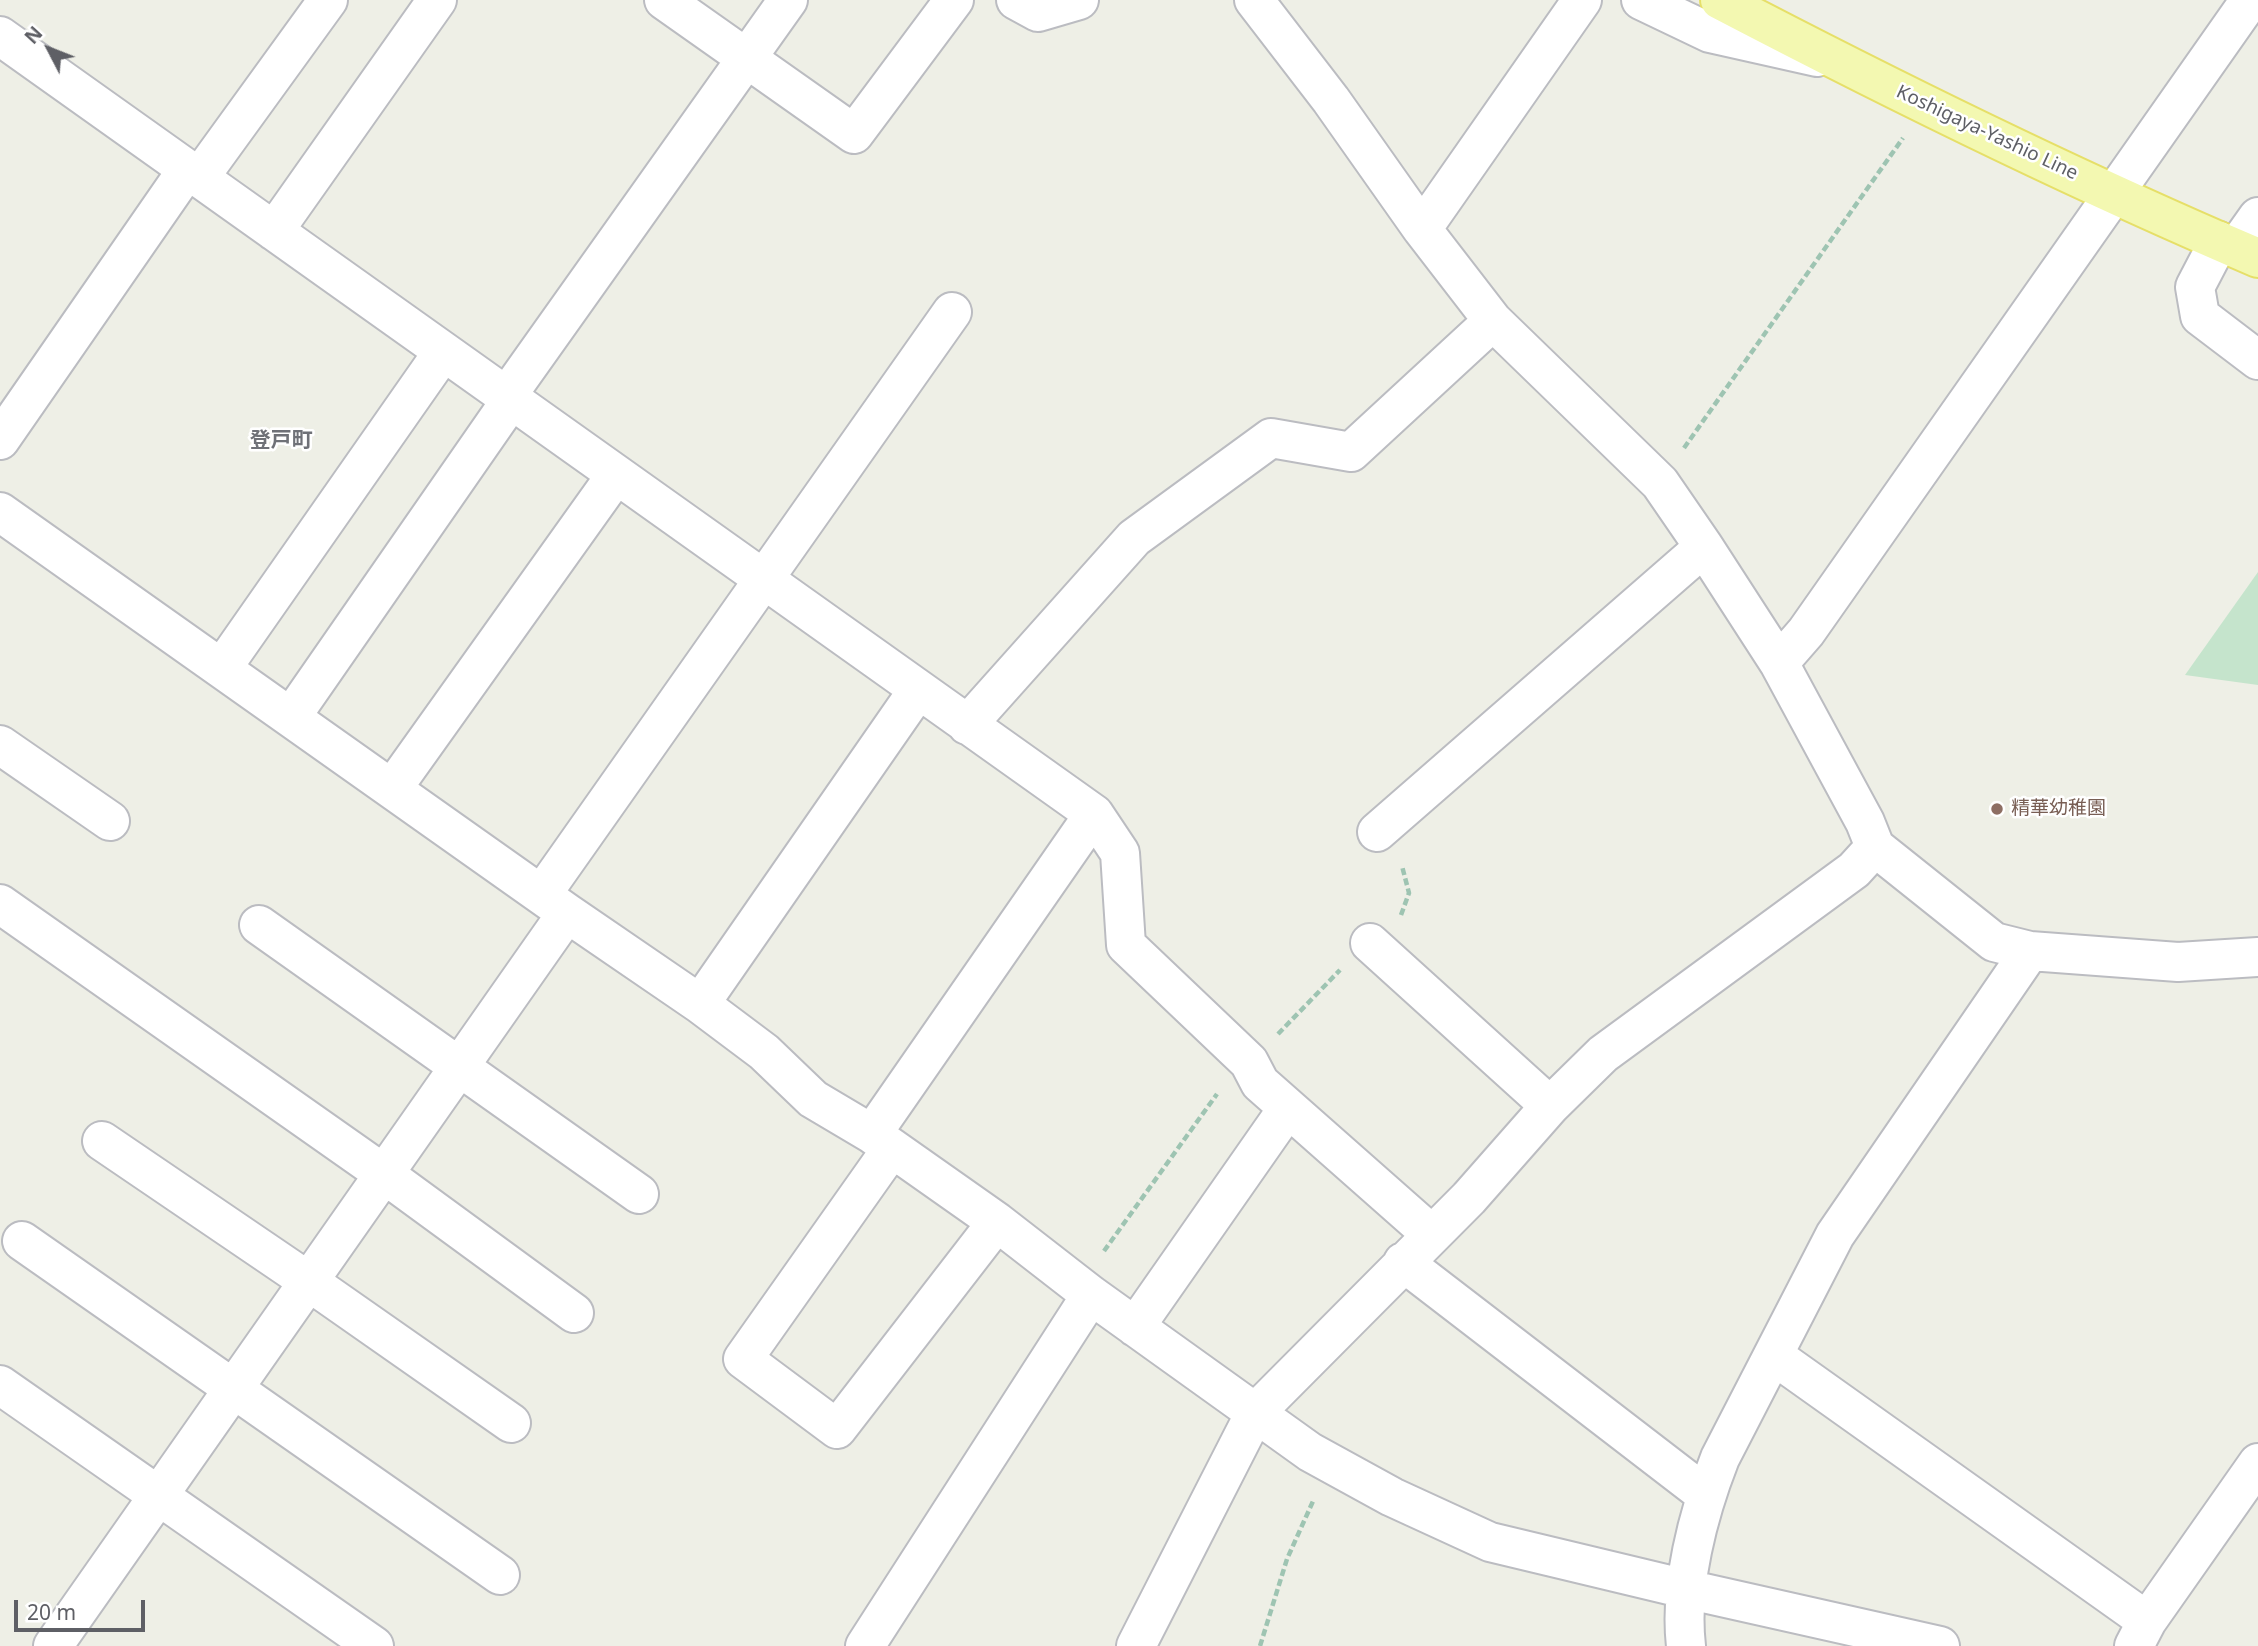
<!DOCTYPE html>
<html>
<head>
<meta charset="utf-8">
<style>
	body { margin:0 }
	#map { position:relative; width:2258px; height:1646px; overflow:hidden; background:#eeefe6; font-family:"Noto Sans",sans-serif }
	canvas { display:block }
	.north { position:absolute; left:14px; top:14px; width:70px; height:70px; -webkit-text-stroke:5px #fff; paint-order:stroke; rotate:312deg; font-size:19px; font-weight:700; line-height:28px; text-align:center; color:#5e5f65 }
	.north::after { content:''; display:block; margin:auto; width:24px; height:32px; background:#5e5f65; clip-path:polygon(50% 0,100% 100%,50% 72%,0 100%) }
	.scale { position:absolute; left:14px; top:1600px; width:131px; height:32px; box-sizing:border-box; border:4px solid #5e5f65; border-top:0; padding-left:9px; font-size:21px; line-height:24px; white-space:nowrap; color:#5e5f65; -webkit-text-stroke:5px #fff; paint-order:stroke }
</style>
</head>
<body>
<div id="map">
<canvas width="2258" height="1646"></canvas>
<div class="north">N</div>
<div class="scale">20 m</div>
</div>
<script>
const ctx = document.querySelector('canvas').getContext('2d');
ctx.lineJoin = 'round';
function fill(path, color) { ctx.fillStyle = color; ctx.fill(path, 'evenodd'); }
function stroke(path, color, width, dash) { ctx.strokeStyle = color; ctx.lineWidth = width; ctx.lineCap = dash ? 'butt' : 'round'; ctx.setLineDash(dash || []); ctx.stroke(path); }
function drawText(font, color, halo, rows, align = 'center') {
  ctx.font = font + ' "Noto Sans","Noto Sans JP",sans-serif'; ctx.lineWidth = 5; ctx.setLineDash([]); ctx.textBaseline = 'middle'; ctx.strokeStyle = halo; ctx.fillStyle = color; for (const [text, x, y, turn = 0] of rows) {
    ctx.save(); ctx.translate(x, y); ctx.rotate((+turn || 0) * Math.PI / 180); ctx.textAlign = isNaN(turn) ? turn : align; if (halo) ctx.strokeText(text, 0, 0); ctx.fillText(text, 0, 0); ctx.restore();
  }
}
const green = new Path2D(`
	M2258,572V685L2185,675Z`);
const path = new Path2D(`
	M1684,448L1903,138
	M1401,915L1409,893L1402,866
	M1278,1034L1340,970
	M1104,1251L1217,1094
	M1260,1646L1287,1559L1314,1499`);
const minor = new Path2D(`
	M664,0L854,134L954,0
	M1016,0L1038,12L1079,0
	M1254,0L1331,100L1422,229L1493,321L1660,483L1704,547L1779,663L1865,822L1875,847L1994,942L2030,951L2178,962L2258,957
	M1641,0L1710,33L1817,57
	M0,36L1094,814L1120,853L1126,945L1249,1062L1260,1083L1431,1234
	M199,178L328,0
	M1422,229L1582,0
	M274,231L437,0
	M2219,241L2195,287L2200,316L2258,360
	M2236,248L2258,217
	M506,397L788,0
	M0,440L187,170
	M0,512L567,913L700,1004L764,1052L813,1099L872,1134L997,1222L1091,1295L1310,1452L1392,1497L1490,1542L1686,1589L1940,1646
	M1779,663L1806,632L2250,0
	M222,668L443,352
	M291,717L511,400
	M967,725L1134,538L1271,438L1351,452L1493,321
	M0,745L110,821
	M392,789L616,475
	M1377,832L1704,547
	M542,894L952,312
	M0,904L384,1174L574,1313
	M259,925L639,1194
	M1370,943L1550,1106
	M700,1004L918,690
	M872,1134L1094,814
	M102,1141L308,1281L511,1423
	M892,1148L743,1359L837,1429L997,1222
	M22,1241L500,1575
	M1403,1262L1706,1495
	M1135,1327L1288,1108
	M1773,1355L2147,1621
	M0,1385L374,1646
	M53,1646L567,913
	M865,1646L1091,1295
	M1136,1646L1255,1413L1469,1198L1550,1106L1603,1054L1854,870L1875,847
	M1686,1646C1679,1586 1698,1514 1720,1458L1835,1235L2030,951
	M2134,1646L2147,1621L2258,1463`);
const major = new Path2D(`
	M1720,0C1896,92 2075,180 2258,258`);
const markers = [
	[1997,809,7,"#8d6e63"]
];
const streetNames = [
	["Koshigaya-Yashio Line",1987,133,25]
];
const educationNames = [
	["精華幼稚園",2011,809]
];
const neighbourhoodNames = [
	["登戸町",281,441]
];
fill(green, '#c5e4cc');
stroke(minor, '#bbbcc1', 42);
stroke(major, '#e6df68', 42);
stroke(path, '#9ec4b2', 4.5, [7, 3.5]);
stroke(minor, '#fff', 38);
stroke(major, '#f3f8b1', 38);
for (const [x, y, r, color] of markers) { const dot = new Path2D(); dot.arc(x, y, r, 0, 2 * Math.PI); ctx.fillStyle = color; ctx.fill(dot); stroke(dot, '#fff', 2.5); }
drawText('19px', '#5e5f65', '#fff', streetNames);
drawText('19px', '#785e54', '#fff', educationNames, 'left');
drawText('bold 21px', '#6f7177', '#fff', neighbourhoodNames);
</script>
</body>
</html>
